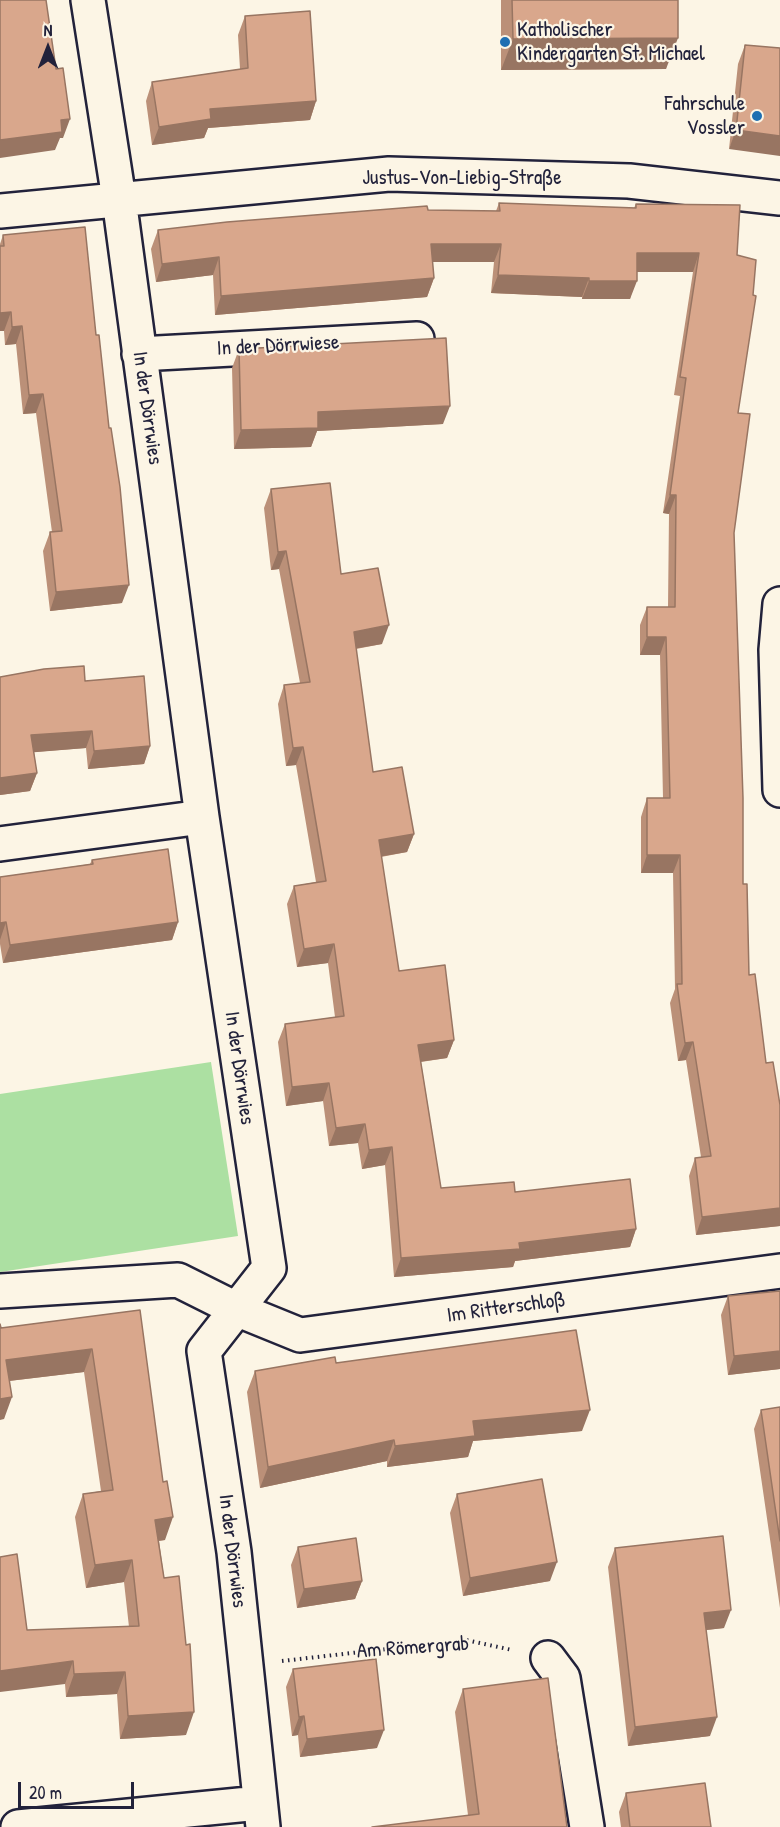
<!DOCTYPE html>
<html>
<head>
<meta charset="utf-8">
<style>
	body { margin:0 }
	#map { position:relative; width:780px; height:1827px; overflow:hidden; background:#fcf5e5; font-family:"Patrick Hand",sans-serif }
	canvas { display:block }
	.north { position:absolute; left:18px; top:18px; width:60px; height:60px; -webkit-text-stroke:4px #fcf5e5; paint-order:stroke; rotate:0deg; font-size:16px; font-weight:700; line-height:24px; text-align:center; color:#22223b }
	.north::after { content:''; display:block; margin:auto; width:21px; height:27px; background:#22223b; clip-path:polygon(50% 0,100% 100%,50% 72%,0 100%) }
	.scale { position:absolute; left:18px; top:1782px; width:116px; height:27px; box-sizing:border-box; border:3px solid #22223b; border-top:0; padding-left:8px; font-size:18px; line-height:21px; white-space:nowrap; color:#22223b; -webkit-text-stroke:4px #fcf5e5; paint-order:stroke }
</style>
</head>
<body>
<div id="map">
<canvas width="780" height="1827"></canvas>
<div class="north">N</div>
<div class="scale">20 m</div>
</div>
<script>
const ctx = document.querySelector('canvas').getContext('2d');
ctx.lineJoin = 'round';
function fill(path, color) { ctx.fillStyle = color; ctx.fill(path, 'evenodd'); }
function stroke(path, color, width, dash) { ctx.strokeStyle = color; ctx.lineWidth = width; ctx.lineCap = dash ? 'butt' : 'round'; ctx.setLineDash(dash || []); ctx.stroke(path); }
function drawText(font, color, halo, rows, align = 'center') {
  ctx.font = font + ' "Patrick Hand",sans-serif'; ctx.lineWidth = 4.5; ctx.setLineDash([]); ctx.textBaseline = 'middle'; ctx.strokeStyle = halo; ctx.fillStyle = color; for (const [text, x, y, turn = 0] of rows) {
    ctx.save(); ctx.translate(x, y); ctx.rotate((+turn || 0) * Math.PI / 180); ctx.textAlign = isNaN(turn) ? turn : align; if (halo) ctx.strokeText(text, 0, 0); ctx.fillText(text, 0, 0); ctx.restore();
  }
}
const green = new Path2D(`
	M211,1062L238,1236L0,1272V1094Z`);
const path = new Path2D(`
	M282,1661L466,1640L512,1650`);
const minor = new Path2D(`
	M88,0L119,199L202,817L269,1268L204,1351L234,1552L263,1827
	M0,211L389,174L629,181L780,198
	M139,354L417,339
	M780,604L776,650L780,790
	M0,844L202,817
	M0,1291L178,1280L236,1309L300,1335L780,1271
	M548,1658L563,1678L587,1827
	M18,1827L259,1803`);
const wall = new Path2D(`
	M501,0H678L666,69L501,70Z
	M245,16L316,101L310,120L208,128L204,138L152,145L146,101L152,82L240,69L238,35Z
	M745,45L780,48L729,149L738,64Z
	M499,203L634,208L636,204L737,255L738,413L734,533L743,884L749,975L766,1063L780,1105V1226L696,1235L689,1176L695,1158L701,1157L686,1060L678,1061L670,1003L675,989L673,873H641V817L647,798H663L660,655H640V625L647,607H668L669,514L663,513L680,396L674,395L693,272H637L630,299H582V297L491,293L494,262H432L434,278L427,297L215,315L213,275L156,282L151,249L158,230L428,210L496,211Z
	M3,235L122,603L50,611L43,551L50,532H52L36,413L23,414L16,344L5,345L4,331H0V244Z
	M239,349L443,424L317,431L311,447L234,449L232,368Z
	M271,489L341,574L382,644L356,649L373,772L414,834L407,852L381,857L399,971L454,1040L447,1058L421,1062L441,1188L515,1192L636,1229L630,1247L515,1261L513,1267L394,1277L385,1165L362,1169L358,1143L329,1146L323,1101L286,1106L278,1042L285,1024L335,1017L328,963L297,967L287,904L294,886L316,882L296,765L286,766L278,704L284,685L300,683L279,569L271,570L264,508Z
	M0,677L85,681L150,746L144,764L88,769L86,748L34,752L37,773L30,791L0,795Z
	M92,860L178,922L172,940L3,963L0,944V877L90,864Z
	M780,1291V1369L728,1375L721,1315L728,1296Z
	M140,1310L165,1540L159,1541L186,1735L120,1739L117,1694L66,1697L65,1684L27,1630L129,1627L124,1582L86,1588L75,1517L83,1494L101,1491L84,1372L9,1381L4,1419L1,1328Z
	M336,1363L582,1431L473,1441L468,1457L387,1467V1461L260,1488L247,1392L255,1371Z
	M780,1407V1608L754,1429L761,1410Z
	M457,1494L550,1581L463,1596L450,1513Z
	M298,1547L362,1581L355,1599L297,1608L291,1565Z
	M615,1548L724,1628L706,1630L710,1736L628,1746L608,1567Z
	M293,1669L377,1748L300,1757L298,1735L292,1736L286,1687Z
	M463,1689L567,1827L468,1815L455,1712Z
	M626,1793L711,1827H621L619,1812Z`);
const shadedWall = new Path2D(`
	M678,38L666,69L501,70L513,39Z
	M316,101L310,120L208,128L204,138L152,145L159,127L210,109Z
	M70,119L63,138H60L55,150L0,158V140L61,120Z
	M736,130L780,136V156L729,149Z
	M431,244H501L494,262H424Z
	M637,253H699L693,272H630Z
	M219,257L213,275L156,282L162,264Z
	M498,275L589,278L582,297L491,293Z
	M434,278L427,297L215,315L221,296Z
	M589,281H637L630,299H582Z
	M11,312L4,331H0V313Z
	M22,326L16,344L5,345L12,327Z
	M43,394L36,413L23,414L29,395Z
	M450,406L443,424L317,431L311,447L234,449L241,430L318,412Z
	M670,495H676L669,514L663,513Z
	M286,551L279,569L271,570L278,552Z
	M129,585L122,603L50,611L56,592Z
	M389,625L382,644L347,650L354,632Z
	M647,637H666L660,655H640Z
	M92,731L86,748L25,753L31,735Z
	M150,746L144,764L88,769L94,751Z
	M303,747L296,765L286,766L293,748Z
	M37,773L30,791L0,795V778Z
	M414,834L407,852L372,858L379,840Z
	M647,855H680L673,873H641Z
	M6,922L0,940V923Z
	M178,922L172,940L3,963L10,945Z
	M334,944L328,963L297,967L304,949Z
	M454,1040L447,1058L411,1063L418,1045Z
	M693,1042L686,1060L678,1061L685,1043Z
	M329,1083L323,1101L286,1106L292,1087Z
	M365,1124L358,1143L329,1146L336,1128Z
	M392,1147L385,1165L362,1169L369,1150Z
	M780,1208V1226L696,1235L702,1217Z
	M636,1229L630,1247L515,1261L513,1267L394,1277L401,1258Z
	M92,1349L84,1372L0,1382L6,1360Z
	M780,1351V1369L728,1375L734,1356Z
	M12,1397L4,1419L0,1420V1399Z
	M590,1410L582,1431L473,1441L468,1457L387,1467L395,1446L473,1421Z
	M394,1440L387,1461L260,1488L268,1467Z
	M173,1517L165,1540L147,1542L155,1520Z
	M132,1560L124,1582L86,1588L95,1565Z
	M557,1562L550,1581L463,1596L470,1578Z
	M362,1581L355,1599L297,1608L304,1589Z
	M731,1610L724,1628L698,1631L704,1613Z
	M73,1661L65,1684L0,1692V1671Z
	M125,1672L117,1694L66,1697L74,1674Z
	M194,1712L186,1735L120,1739L128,1716Z
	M304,1716L298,1735L292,1736L299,1717Z
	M717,1717L710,1736L628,1746L635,1727Z
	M384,1730L377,1748L300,1757L307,1739Z`);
const building = new Path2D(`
	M0,0H46L56,69L63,68L70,119L61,120L62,132L0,140Z
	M512,0H678V38L513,39Z
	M310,11L316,101L210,109L211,119L159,127L152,82L248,68L245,16Z
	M745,45L780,48V136L736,130Z
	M499,203L636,208V204L740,205L737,255L756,260L753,295L756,296L738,413L750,414L734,533L743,798V884H747L749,975L755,974L766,1063L773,1062L780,1105V1208L702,1217L695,1158L711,1156L693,1042L685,1043L677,984H682L680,855H647V798H670L666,637H647V607H675L676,495H670L686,378L680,377L699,253H637V281H589V278L498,275L501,244H431L434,278L221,296L219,257L162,264L158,230L227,222L427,206L428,210L500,211Z
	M85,227L96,335H99L109,428H111L120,487L129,585L56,592L50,532L62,531L43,394L29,395L22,326L12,327L11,312L0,313V246H4L3,235Z
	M446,338L450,406L318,412V428L241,430L239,349Z
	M330,483L341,574L378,568L389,625L354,632L373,772L402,767L414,834L379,840L399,971L445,965L454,1040L418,1045L441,1188L514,1182L515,1192L630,1179L636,1229L519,1243L520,1249L401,1258L392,1147L369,1150L365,1124L336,1128L329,1083L292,1087L285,1024L344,1016L334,944L304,949L294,886L326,881L303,747L293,748L284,685L310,682L286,551L278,552L271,489Z
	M84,666L85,681L144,676L150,746L94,751L92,731L31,735L37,773L0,778V677L44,669Z
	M168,849L178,922L10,945L6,922L0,923V877L93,864L92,860Z
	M780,1291V1351L734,1356L728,1296Z
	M140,1310L163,1482L167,1481L173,1517L155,1520L164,1578L179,1576L186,1645L190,1644L194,1712L128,1716L125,1672L74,1674L73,1661L0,1671V1557L17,1554L27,1630L139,1626L132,1560L95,1565L83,1494L113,1490L92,1349L6,1360L12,1397L0,1399V1324L1,1328Z
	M576,1330L590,1410L473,1421L475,1436L395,1446L394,1440L268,1467L255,1371L335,1357L336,1363Z
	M780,1407V1541L761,1410Z
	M542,1479L557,1562L470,1578L457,1494Z
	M723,1536L731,1610L704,1613L717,1717L635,1727L615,1548Z
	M356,1538L362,1581L304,1589L298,1547Z
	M376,1659L384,1730L307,1739L304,1716L299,1717L293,1669Z
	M548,1678L567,1827H372L479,1814L463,1689Z
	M705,1783L711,1827H630L626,1793Z`);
const markers = [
	[505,42,6,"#1f6fb2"],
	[757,116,6,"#1f6fb2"]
];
const poiNames = [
	["Katholischer",517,30],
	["Kindergarten St. Michael",517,54],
	["Fahrschule",745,104,"right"],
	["Vossler",745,128,"right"]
];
const streetNames = [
	["Justus-Von-Liebig-Straße",462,178],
	["In der Dörrwiese",278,346,-3],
	["In der Dörrwies",147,408,82],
	["In der Dörrwies",239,1068,82],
	["Im Ritterschloß",506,1308,-8],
	["In der Dörrwies",232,1551,83],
	["Am Römergrab",413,1648,-4]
];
fill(green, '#ace0a2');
stroke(minor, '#22223b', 38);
stroke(path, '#22223b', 4, [1.5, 4.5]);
stroke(minor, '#fcf5e5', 33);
fill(wall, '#bb9078');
fill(shadedWall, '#987562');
fill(building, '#d9a78c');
stroke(building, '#987562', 1.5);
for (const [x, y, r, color] of markers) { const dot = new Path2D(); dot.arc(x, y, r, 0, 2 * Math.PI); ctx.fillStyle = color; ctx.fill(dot); stroke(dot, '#fcf5e5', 2); }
drawText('21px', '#22223b', '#fcf5e5', poiNames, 'left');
drawText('21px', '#22223b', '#fcf5e5', streetNames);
</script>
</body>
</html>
